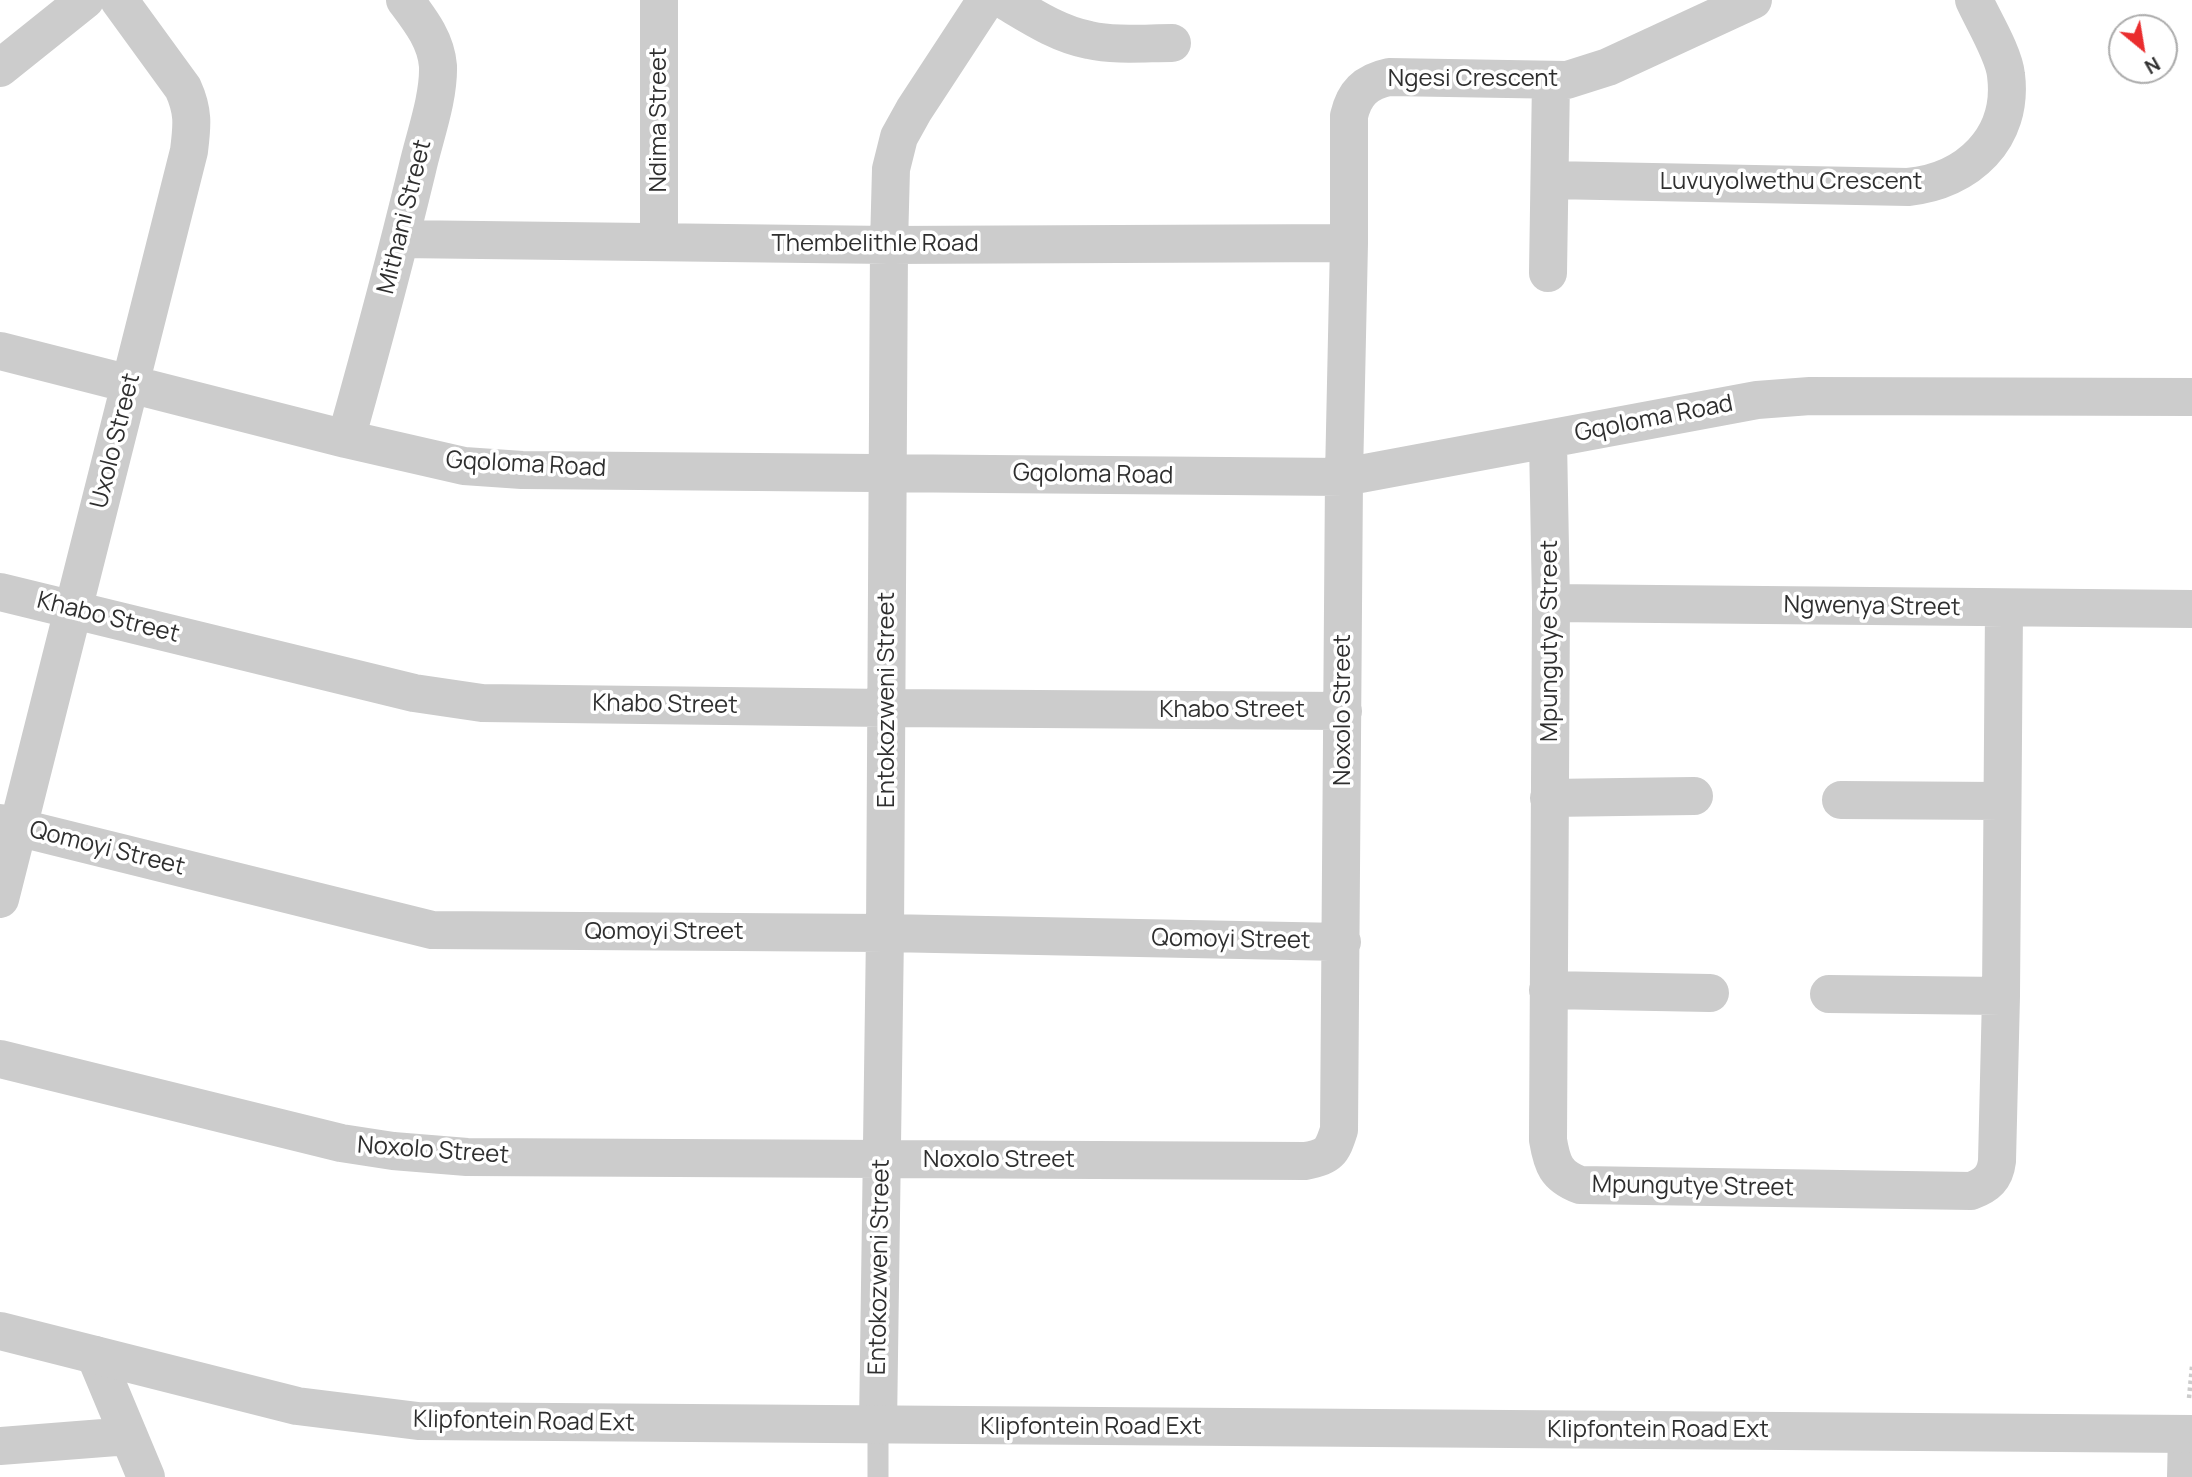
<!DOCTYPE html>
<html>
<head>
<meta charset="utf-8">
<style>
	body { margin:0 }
	#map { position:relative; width:2192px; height:1477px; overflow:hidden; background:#fff; font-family:Manrope,sans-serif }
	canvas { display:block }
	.north { position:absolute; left:2108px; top:14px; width:70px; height:70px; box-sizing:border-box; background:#fff; border:2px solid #acacac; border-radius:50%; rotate:150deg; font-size:19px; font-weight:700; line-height:28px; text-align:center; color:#2f2f2f }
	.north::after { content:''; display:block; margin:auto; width:24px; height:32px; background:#ea2d2e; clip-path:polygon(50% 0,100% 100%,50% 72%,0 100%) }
</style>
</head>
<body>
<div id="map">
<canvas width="2192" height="1477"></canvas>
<div class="north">N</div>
</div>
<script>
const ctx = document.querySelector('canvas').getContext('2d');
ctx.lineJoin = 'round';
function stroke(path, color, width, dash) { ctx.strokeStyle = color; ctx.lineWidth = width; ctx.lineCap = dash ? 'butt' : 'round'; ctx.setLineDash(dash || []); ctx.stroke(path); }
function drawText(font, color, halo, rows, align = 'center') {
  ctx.font = font + ' Manrope,sans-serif'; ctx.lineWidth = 7; ctx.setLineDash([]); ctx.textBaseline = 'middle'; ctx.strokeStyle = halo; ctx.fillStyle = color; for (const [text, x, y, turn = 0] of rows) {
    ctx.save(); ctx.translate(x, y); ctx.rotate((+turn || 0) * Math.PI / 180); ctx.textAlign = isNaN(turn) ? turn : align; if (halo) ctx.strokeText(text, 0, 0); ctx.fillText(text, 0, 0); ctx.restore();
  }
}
const path = new Path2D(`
	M2189,1398L2192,1366`);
const service = new Path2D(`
	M878,1477V1426`);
const minor = new Path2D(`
	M659,0V241
	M1004,0C1031,16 1058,34 1089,40C1115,46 1145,43 1172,43
	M0,68L85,0
	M1550,180L1908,187C1968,181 2014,138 2006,75C2004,54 1983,20 1974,0
	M400,239L889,245L1349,243
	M1548,273L1551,80
	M0,351L346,439L464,466L522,470L1344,477L1757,400L1810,396L2192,397
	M346,439C371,350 395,261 417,170C424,138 439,99 438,66C436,40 420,20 405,0
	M1548,440L1551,603L1548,1140C1552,1164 1556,1176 1580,1185L1971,1191C1987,1185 1995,1178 1997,1161L2001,996L2004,609
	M0,592L414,693L482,703L887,708L1343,711
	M1551,603L2192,609
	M1549,798L1694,796
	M1841,800L2001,801
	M0,823L432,930L885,933L1342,942
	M0,899L189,151C192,126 194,112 183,88L119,0
	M1548,990L1710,993
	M1829,994L2001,996
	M0,1059L341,1143L393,1151L467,1157L1305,1161C1329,1157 1332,1152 1339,1130L1344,477L1349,243V116C1354,94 1365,82 1389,77L1567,80L1608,67L1753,0
	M95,1355L146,1477
	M878,1426L885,933L889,245L891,169L899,137L914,110L986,0
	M0,1446L129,1436
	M2186,1477L2187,1434`);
const tertiary = new Path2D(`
	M0,1331L297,1406L418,1421L2192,1434`);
const streetNames = [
	["Ngesi Crescent",1473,79],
	["Ndima Street",659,120,-90],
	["Luvuyolwethu Crescent",1791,182],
	["Mithani Street",405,217,-76],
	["Thembelithle Road",875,244],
	["Gqoloma Road",1654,419,-11],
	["Uxolo Street",116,441,-76],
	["Gqoloma Road",526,465,3],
	["Gqoloma Road",1093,475,1],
	["Ngwenya Street",1872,607,1],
	["Khabo Street",108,618,14],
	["Mpungutye Street",1550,641,-90],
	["Entokozweni Street",887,700,-90],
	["Khabo Street",665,705,1],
	["Khabo Street",1232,710],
	["Noxolo Street",1343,710,-90],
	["Qomoyi Street",107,849,14],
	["Qomoyi Street",664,932],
	["Qomoyi Street",1231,940,1],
	["Noxolo Street",433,1151,4],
	["Noxolo Street",999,1160],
	["Mpungutye Street",1693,1187,1],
	["Entokozweni Street",880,1267,-89],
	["Klipfontein Road Ext",524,1422,1],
	["Klipfontein Road Ext",1091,1427],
	["Klipfontein Road Ext",1658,1430]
];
stroke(path, '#ccc', 4.5, [3.5, 3.5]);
stroke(service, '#ccc', 21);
stroke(minor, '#ccc', 38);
stroke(tertiary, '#ccc', 38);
drawText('24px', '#2f2f2f', '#fff', streetNames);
</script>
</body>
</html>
